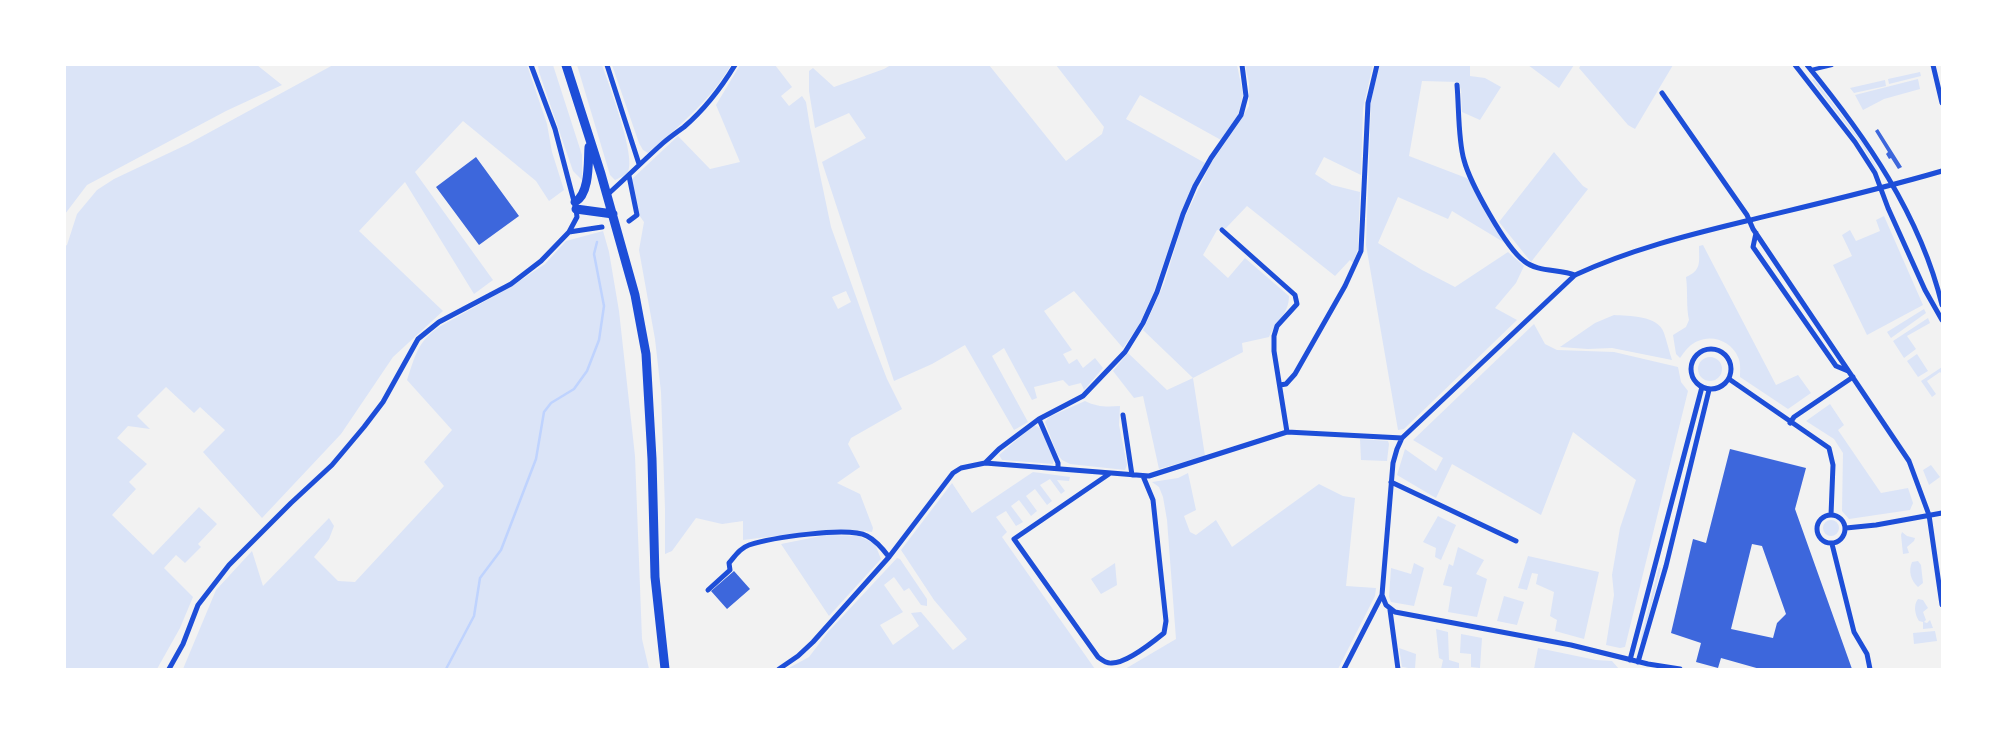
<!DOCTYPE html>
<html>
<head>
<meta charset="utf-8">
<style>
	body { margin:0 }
	#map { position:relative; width:2007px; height:734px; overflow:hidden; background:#f2f2f2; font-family:Lato,sans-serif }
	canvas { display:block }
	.frame { position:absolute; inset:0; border:66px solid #fff; pointer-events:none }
</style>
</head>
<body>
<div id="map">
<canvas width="2007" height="734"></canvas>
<div class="frame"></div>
</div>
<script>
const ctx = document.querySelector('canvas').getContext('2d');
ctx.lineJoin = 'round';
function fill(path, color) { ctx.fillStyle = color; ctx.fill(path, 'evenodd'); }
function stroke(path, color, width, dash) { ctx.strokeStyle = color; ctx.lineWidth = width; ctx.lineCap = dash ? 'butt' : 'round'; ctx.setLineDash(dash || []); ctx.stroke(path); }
const green = new Path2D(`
	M65,65H257L282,85L226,111L87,185L65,214Z
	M333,65H527L547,124L552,152L564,190L549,201L536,181L463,121L415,172L493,280L474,294L405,182L359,231L443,311L393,357L341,434L262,518L203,452L225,430L200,407L194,413L166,387L137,416L150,429L128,426L117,438L147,464L129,482L136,489L112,515L153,555L199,507L217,524L198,544L201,547L185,563L176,555L164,568L193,597L180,628L157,669H65V246L67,245L77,214L97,190L114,179L188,144Z
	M538,65H553L582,155V180L573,171L539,72Z
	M577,65H602C609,85 633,149 629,168C628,175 621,177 615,180L610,175Z
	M612,65H731C710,101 679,126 648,153L643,150L639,143Z
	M740,65H775L792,87L781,96L789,106L802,96L806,102L810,127L831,227L868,330L887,379L902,409L851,438L848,444L860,467L837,483L860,494L873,528L872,532C835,527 814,532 778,539L776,536L743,540V521L722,524L696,518L672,551L665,554V509L661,392L655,339L639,250L644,222L639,215L631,180L678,136L710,169L740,162L716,105ZM846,291L851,302L838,309L832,297Z
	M891,65H989L1066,161L1102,134L1104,127L1056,65H1237L1243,94L1238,116L1221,140L1140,95L1126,119L1205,163L1179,218L1153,294L1139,325L1123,348L1074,291L1044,311L1072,350L1063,354L1069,364L1077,359L1083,368L1095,358L1103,368L1084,390L1081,383L1069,386L1063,380L1034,387L1037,398L1032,400L1004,348L992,356L1028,422L1014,430L965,345L932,364L894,381L822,162L866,138L849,113L815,128L809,91V71L813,68L834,87L884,69Z
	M1245,65H1373L1363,108L1361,175L1324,157L1315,174L1332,185L1360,192L1358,249L1353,263L1350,260L1335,276L1247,206L1226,228L1217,230L1203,255L1228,278L1245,258L1289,296C1289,314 1276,321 1269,337L1242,343L1243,352L1193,378L1205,456L1159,469L1143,396L1134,398L1113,371L1128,353L1167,390L1193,378L1143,330L1164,284L1184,219L1211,163L1240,121L1249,106V83Z
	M1380,65H1470V76L1485,78L1501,87L1480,120L1462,112L1461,90L1458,82L1422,81L1409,156L1469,179L1505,243L1452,211L1448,219L1398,197L1378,243L1422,270L1455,287L1508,252L1524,266L1516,283L1495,308L1517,320L1404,429L1398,430L1366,245L1371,100Z
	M1528,65H1574L1559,88Z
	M1581,65H1673L1635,129L1628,125L1579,68Z
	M1920,72L1921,76L1889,84L1888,79Z
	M1814,79L1864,145L1878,170L1877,171L1862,145L1812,80Z
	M1918,79L1920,89L1884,99L1863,110L1855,95Z
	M1885,80L1886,86L1854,93L1850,88Z
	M1554,152L1583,186L1588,189L1531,262L1499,222Z
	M1884,216L1923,305L1867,335L1833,265L1852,256L1842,235L1850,230L1856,241L1880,231L1876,220Z
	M603,231L609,252L619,311L635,456L642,639L649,669H183L216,590L252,551L263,586L329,518L334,526L329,539L314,557L338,581L355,582L444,486L424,462L452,430L407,380C415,357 417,342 439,327L512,286L545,264L566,241Z
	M1703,245L1776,385L1798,375L1811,393L1788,409L1740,377C1740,371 1741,363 1738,357C1732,342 1713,334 1698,341C1690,344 1685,351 1680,358L1676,354L1673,335L1686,327L1689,320C1686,306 1688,292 1686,277C1702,270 1699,262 1699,246Z
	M1924,309L1926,313L1891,338L1887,332Z
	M1614,315C1629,316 1658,315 1664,333C1667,342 1669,351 1672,360L1612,348L1588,349L1560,347L1595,323Z
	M1928,318L1930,323L1907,336L1916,349L1904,358L1893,341Z
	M1534,324L1545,344L1557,350L1614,352L1678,367L1681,382L1688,391L1625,647L1620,648L1606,645L1614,595L1612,575L1620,528L1636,480L1573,432L1541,515L1452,464L1436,498L1397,475L1405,449L1436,471L1443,458L1413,440Z
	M1917,354L1928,371L1918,377L1907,361Z
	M1698 369a12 12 0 1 1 24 0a12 12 0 1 1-24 0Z
	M1942,367V374L1940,372L1927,381L1936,394L1932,397L1921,381Z
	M1085,401C1097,407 1106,407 1120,406L1119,425L1127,465L1125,470L1070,464L1062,460L1057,454L1045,422L1049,417Z
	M1830,404L1844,425L1838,430L1881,493L1908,488L1913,503L1910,510L1849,519L1842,511L1843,453L1834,439L1806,421Z
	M1034,425L1040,428L1054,458L1053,464L1002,460L999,455Z
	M1360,439L1388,441L1389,444L1387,461L1361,460Z
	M1931,465L1940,477L1929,485L1923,470Z
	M1033,472L1070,477L1069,481L1057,480L1065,491L1061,494L1050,479L1040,485L1052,501L1047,505L1035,489L1026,496L1037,511L1031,516L1019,500L1011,506L1023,522L1016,526L1006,511L996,517L1007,532L1002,537L1095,669H787L809,657L828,632L897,558L900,559L927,599V606L921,605L909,588L904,591L894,577L884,585L903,612L880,625L893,645L919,626L911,613L921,612L953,650L967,639L934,600L901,550L952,483L972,513Z
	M1188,473L1196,510L1184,516L1190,532L1196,535L1216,520L1232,547L1319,484L1343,496L1355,498L1346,586L1376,588L1375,596L1338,669H1125L1176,639L1167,520L1163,497L1159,487L1152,482L1178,478Z
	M1438,516L1456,525L1441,560L1435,557L1436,548L1423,542Z
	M1823 528a8 8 0 1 1 16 0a8 8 0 1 1-16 0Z
	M1902,532L1907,536L1915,538L1914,541L1907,547L1909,553L1903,554L1901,535Z
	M826,535L859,536L875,544L881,559L829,616L781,544Z
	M1458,547L1484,560L1476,574L1487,579L1477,617L1448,612L1452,587L1443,585L1449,564L1453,566Z
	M1528,556L1599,572L1584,639L1555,631L1557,620L1550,616L1554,592L1536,584L1538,574L1532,573L1527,590L1518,588Z
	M1918,561L1921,565L1923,583L1918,587C1911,581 1908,571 1912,562Z
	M1115,563L1117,585L1101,594L1091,579Z
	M1414,563L1424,568L1414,606L1391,602L1389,597L1391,568L1411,574Z
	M1659,567L1661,568L1642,641L1640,640Z
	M1504,596L1524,602L1517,625L1497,621Z
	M1918,599L1923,600L1928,608L1923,612L1926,620L1924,622L1927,623L1930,620L1933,628L1923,629V622L1919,621C1915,615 1913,605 1918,599Z
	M1436,629L1448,632L1449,660L1459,663V669H1441L1443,660L1439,658Z
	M1935,631L1937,641L1914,644L1913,633Z
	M1461,634L1482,638L1480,668L1471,667V654L1460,653Z
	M1399,648L1416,654L1415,669L1402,667Z
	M1538,648L1596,660L1612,661L1619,669H1534Z`);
const stream = new Path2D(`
	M446,669L474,616L480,578L501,550L536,459L544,412L551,403L574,389L587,371L599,340L604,306L594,254L597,242`);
const building = new Path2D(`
	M1878,129L1902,167L1898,169L1891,158L1889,159L1886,154L1888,152L1875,131Z
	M476,157L519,216L479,245L436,187Z
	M1730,449L1806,468L1795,509L1852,669H1760L1721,658L1718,668L1696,662L1701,643L1671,633L1693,539L1706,543ZM1752,544L1762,546L1786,614L1777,623L1773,638L1731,629Z
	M734,571L750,589L727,609L711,591Z`);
const pedestrian = new Path2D(`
	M1811,70L1832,65`);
const minor = new Path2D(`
	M607,65L639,164
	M1795,65L1855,142L1875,173L1888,208L1925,290L1942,320
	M1807,65C1865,136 1920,214 1942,305
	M1933,65L1942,103
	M1457,85C1459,107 1458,140 1464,160C1470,183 1506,248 1524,261C1537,272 1559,269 1575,275
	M1662,93L1747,215L1753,229L1909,461L1929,515L1942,605
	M629,176L637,215L629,221
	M607,195C626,178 644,160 663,143C670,137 677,132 684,127C705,109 721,88 735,65
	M1222,230L1295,295L1297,304L1277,326L1274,336V351L1287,432
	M569,232L602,227
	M1756,233L1753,247L1836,366L1848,371
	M1691 369a20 20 0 1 1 40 0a20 20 0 1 1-40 0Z
	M1729,379L1829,448L1833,465L1831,515
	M1280,385L1286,384L1295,374L1345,286L1361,251L1368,103L1377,65
	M1123,415L1132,475
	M1039,419L1058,463V468
	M1790,423L1794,417L1853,377
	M985,463L999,449L1039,419L1083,396L1125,352L1143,323L1157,292L1183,214L1195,186L1211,158L1241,115L1246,96L1242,65
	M1109,474L1014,539L1098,657C1102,660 1107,664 1112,663C1126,663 1153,642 1164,633L1166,621L1153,500L1143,476
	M1391,482L1516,541
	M1817 529a14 14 0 1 1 28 0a14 14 0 1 1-28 0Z
	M1846,528L1876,525L1942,513
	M1832,544L1854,632L1867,654L1870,669
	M708,590L730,570L729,563C735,556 740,548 749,545C770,538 848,526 867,536C875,540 883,549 889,557
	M1382,595L1386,605L1395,612L1571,645L1648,664L1680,669
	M1390,610L1398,669
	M1630,660L1702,387
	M1638,662L1666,566L1709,390
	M169,669L183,644L198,605L229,565L291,503L332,465L364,427L383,402L418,339L439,322L511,284L541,261L569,232L577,217L576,209L555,129L531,65
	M779,669L798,656L813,642L889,557L953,473L961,468L985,463L1149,476L1287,432L1402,438
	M1344,669L1382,595L1393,463L1397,449L1402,438L1575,275C1629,250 1688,235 1746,221C1812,205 1877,190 1942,171`);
const trunk = new Path2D(`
	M566,65L601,174L635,295L646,354L652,459L655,577L665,669
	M575,202C590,194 588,162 589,147
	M576,209L613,214`);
fill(green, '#dbe4f7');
stroke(stream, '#bfd3fe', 2.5);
fill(building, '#3d67dc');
stroke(pedestrian, '#1d4ed8', 4);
stroke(minor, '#1d4ed8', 5);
stroke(trunk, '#1d4ed8', 9);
</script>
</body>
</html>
